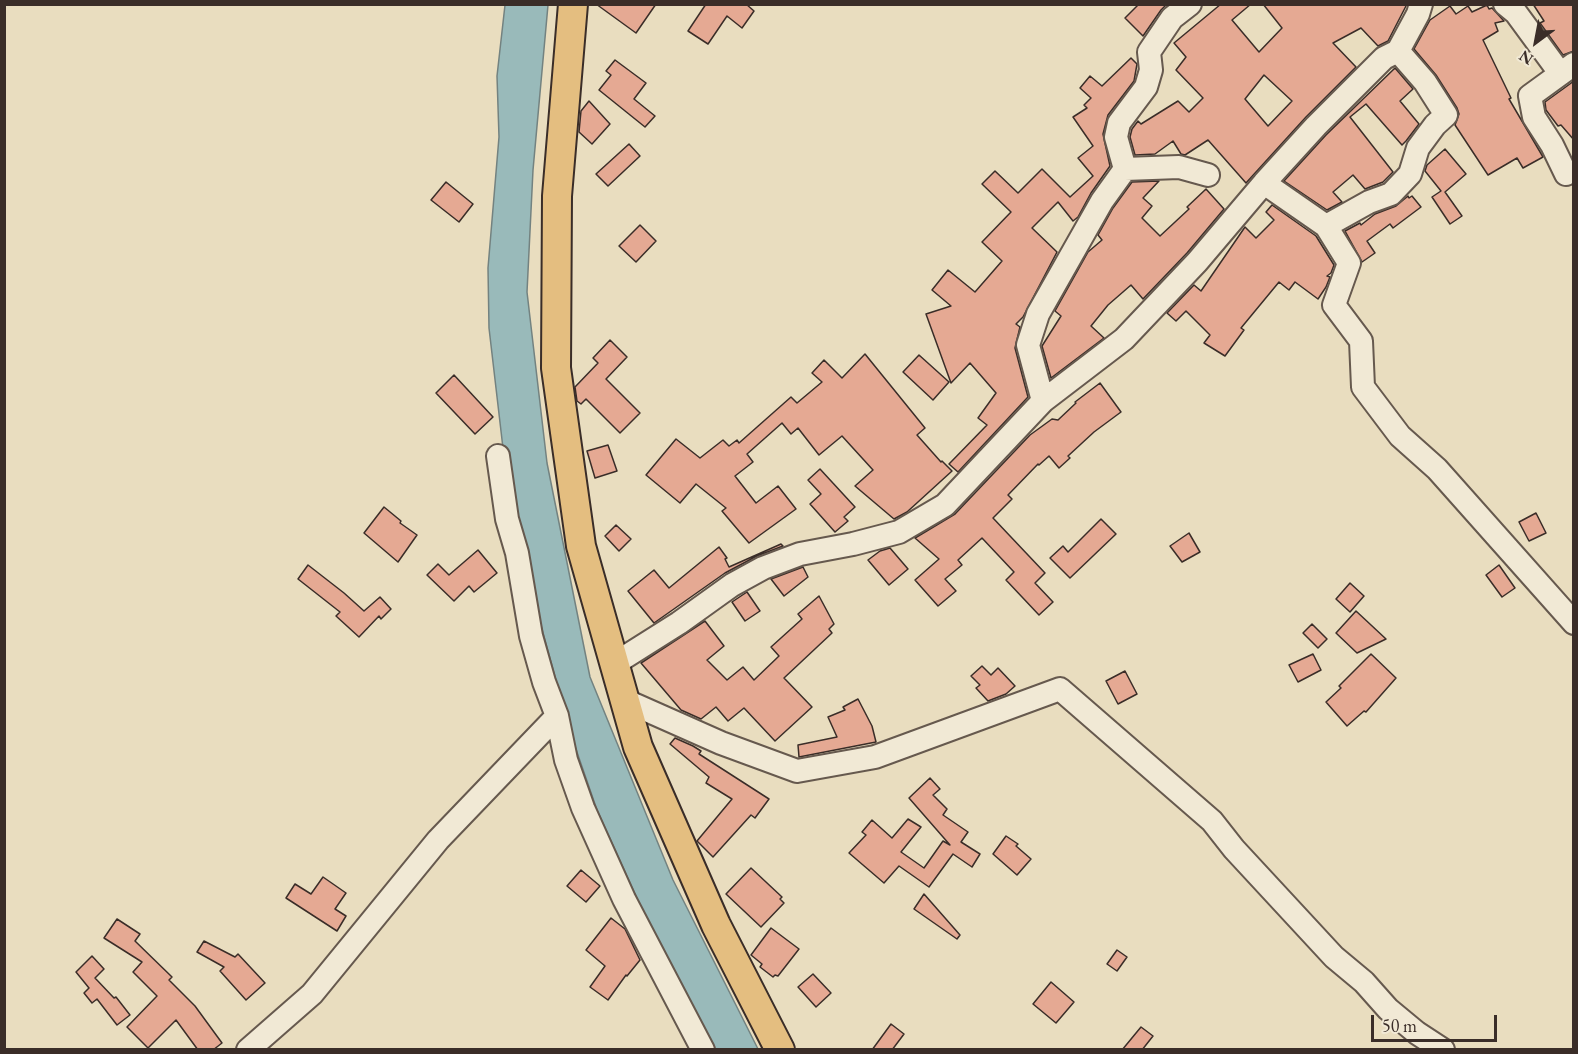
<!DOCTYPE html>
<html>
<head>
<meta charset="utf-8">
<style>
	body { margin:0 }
	#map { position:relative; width:1578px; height:1054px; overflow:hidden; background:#e9ddbf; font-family:"EB Garamond",serif }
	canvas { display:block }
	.frame { position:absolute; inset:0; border:6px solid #3a2d28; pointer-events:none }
	.north { position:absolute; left:1506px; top:12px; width:60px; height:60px; -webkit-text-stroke:4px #f1e9d5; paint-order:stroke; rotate:212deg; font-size:16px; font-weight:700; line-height:24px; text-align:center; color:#3a2d28 }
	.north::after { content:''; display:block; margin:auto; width:21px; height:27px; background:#3a2d28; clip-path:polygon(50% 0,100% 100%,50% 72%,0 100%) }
	.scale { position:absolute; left:1371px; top:1015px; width:126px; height:27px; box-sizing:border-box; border:3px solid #3a2d28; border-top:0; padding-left:8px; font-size:18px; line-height:21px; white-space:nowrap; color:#3a2d28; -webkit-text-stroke:4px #f1e9d5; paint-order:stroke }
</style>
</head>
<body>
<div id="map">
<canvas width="1578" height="1054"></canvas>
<div class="frame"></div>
<div class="north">N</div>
<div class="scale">50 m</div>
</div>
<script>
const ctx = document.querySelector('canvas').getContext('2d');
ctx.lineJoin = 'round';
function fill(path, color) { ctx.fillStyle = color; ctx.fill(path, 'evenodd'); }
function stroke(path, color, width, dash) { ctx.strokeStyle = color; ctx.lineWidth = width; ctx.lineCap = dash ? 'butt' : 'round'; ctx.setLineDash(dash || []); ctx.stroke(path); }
const water = new Path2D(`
	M505,5H548L533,170L527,292L547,463L590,677L673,880L758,1049H713L670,971L597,810L570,732L530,585L506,474L489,328L488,268L499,137L497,76Z`);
const building = new Path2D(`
	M596,4H656L636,33Z
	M706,4H746L754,11L742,28L727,16L708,44L688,31Z
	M1139,4H1167L1161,10L1143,36L1125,18Z
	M1221,4H1251L1232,20L1259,52L1282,28L1263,4H1407L1388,41L1378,46L1361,28L1333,43L1356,67L1306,117L1246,183L1208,140L1185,155L1181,154L1173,141L1155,154L1135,155L1130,137L1132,129L1138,121L1141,124L1178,101L1189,112L1203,98L1176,70L1186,57L1174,43ZM1264,75L1292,101L1268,126L1245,99Z
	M1533,4H1574V51L1563,55L1540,23L1544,21Z
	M1487,5L1489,9L1492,8L1504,21L1495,23L1498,31L1483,40L1511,98L1509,99L1543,157L1523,168L1517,158L1488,175L1455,125L1459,114L1457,108L1436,75L1414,49L1430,20L1450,6L1456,14L1468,6L1472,12Z
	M1131,58L1137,64L1134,81L1108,115L1103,134L1110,166L1091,193L1078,217L1073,221L1058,202L1032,228L1057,252L1023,317L1016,324L1020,327L1015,348L1028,397L958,472L949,464L987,425L978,418L996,393L970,363L951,383L926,314L951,306L932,290L948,270L975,292L1002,261L982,242L1011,212L982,184L995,171L1018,193L1042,169L1070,197L1093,176L1078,158L1093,146L1073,117L1087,108L1084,105L1091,98L1080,88L1090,76L1102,86Z
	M615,60L646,83L634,99L655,116L645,127L599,90L611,75L606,71Z
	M1395,68L1413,89L1400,101L1419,124L1406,141L1402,145L1366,104L1350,117L1393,172L1383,182L1365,189L1353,175L1333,192L1342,202L1327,210L1284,181L1326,135Z
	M1574,81V140L1561,125L1558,126L1546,110L1545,102Z
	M589,101L610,124L592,144L579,132L581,111Z
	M629,144L640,156L608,186L596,174Z
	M1445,149L1466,174L1445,192L1462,216L1450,224L1432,197L1441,191L1425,171L1427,165Z
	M1159,181L1143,198L1152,206L1142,218L1160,236L1189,209L1187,207L1206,189L1224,209L1187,253L1143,299L1131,285L1108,305L1091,326L1104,338L1051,378L1042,346L1061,316L1055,311L1088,252L1102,240L1098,235L1113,208L1132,182Z
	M446,182L473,204L459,222L431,200Z
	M1408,196L1409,198L1412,196L1421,207L1393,228L1390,224L1367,241L1375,253L1362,262L1345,231L1360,223L1361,225L1375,214L1396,206Z
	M1272,205L1316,236L1334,265L1331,273L1327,276L1330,277L1326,287L1318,299L1295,282L1289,290L1279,282L1241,328L1244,330L1225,356L1204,343L1210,335L1186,311L1176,321L1167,313L1194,285L1201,291L1245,227L1256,238L1274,220L1266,212Z
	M640,225L656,241L636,262L619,246Z
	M610,340L627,357L606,379L640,413L620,433L586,399L581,404L577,401L575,387L598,363L593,358Z
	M865,354L925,428L917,435L941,462L942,461L952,471L907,512L894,519L855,486L873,470L842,436L819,455L798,428L791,434L782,423L747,454L753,462L735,476L756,503L778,486L796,509L749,543L722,511L726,508L696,484L680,503L646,475L676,439L700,458L723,440L729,446L737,440L739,443L791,397L797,403L822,382L812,373L824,360L842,378Z
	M919,355L949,382L933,400L903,372Z
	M454,375L493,417L475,434L436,393Z
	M1100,383L1121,412L1094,432L1068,456L1070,458L1059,468L1049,456L1039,465L1038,464L1008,495L1012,499L993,518L1045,573L1035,583L1053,602L1039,615L1006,580L1014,572L982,538L958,560L962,565L945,579L956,591L938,606L915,580L939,559L915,538L955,514L1030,435L1052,419L1058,420L1076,403L1075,402Z
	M608,445L617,471L595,478L587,451Z
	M820,469L855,507L844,517L848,521L835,532L810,504L821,494L808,480Z
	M384,507L401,521L400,523L417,535L398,562L364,533Z
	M1536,513L1546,533L1529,541L1519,522Z
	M1101,519L1116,534L1070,578L1050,558L1063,546L1068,552Z
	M616,525L631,539L619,551L605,536Z
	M1189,533L1200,552L1182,562L1170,546Z
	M781,544L783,546L757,556L725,573L654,623L628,591L654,570L669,588L719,547L727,558L725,559L729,567Z
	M890,548L908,569L889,585L868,560L880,551Z
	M478,550L497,573L474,592L469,586L454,601L427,575L438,564L449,575Z
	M308,565L344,593L364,611L380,597L391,609L381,619L379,616L359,637L336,616L340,612L298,579Z
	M1499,565L1515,588L1502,597L1486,575Z
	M803,567L808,577L784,596L771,579Z
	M1350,583L1364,596L1350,612L1336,599Z
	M747,592L760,611L745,621L732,602Z
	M819,596L834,624L829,629L832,633L784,678L812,707L775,741L744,708L728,721L716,707L701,719L681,710L641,663L705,621L724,646L707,660L727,680L743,667L754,680L779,656L771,647L802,619L798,614Z
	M1356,611L1386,639L1357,653L1336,633Z
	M1312,624L1327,639L1318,648L1303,633Z
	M1313,654L1321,670L1298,682L1289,665Z
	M1371,654L1396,678L1366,712L1364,711L1347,726L1326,702L1341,688L1339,686Z
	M982,666L991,675L998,668L1015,686L1006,694L988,701L976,688L980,685L971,676Z
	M1125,671L1137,694L1118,704L1106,681Z
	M858,699L872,726L876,742L799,757L798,745L837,737L828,717L845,710L843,707Z
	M675,738L693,746L701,751L699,754L769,799L755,818L751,815L713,857L697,841L732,799L706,783L709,777L670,744Z
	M930,778L940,789L933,795L947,809L943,815L968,832L961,842L980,854L972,867L953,854L929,887L899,866L884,883L849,853L866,835L862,832L872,820L892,838L908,819L921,827L901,852L924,868L943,841L950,845L909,798Z
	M1006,836L1018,844L1016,846L1031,859L1017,875L993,854Z
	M751,868L782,897L780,899L784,903L761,927L726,894Z
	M581,870L600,886L586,902L567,886Z
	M323,877L346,893L335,909L346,916L337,931L286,898L295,884L311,894Z
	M924,894L960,935L957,939L914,909Z
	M611,918L625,929L640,960L627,976L626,975L608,1000L590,987L605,966L586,950Z
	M117,919L140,934L135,941L172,977L169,980L195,1006L222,1043L213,1050H198L176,1020L148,1048L127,1027L157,996L133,972L142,962L104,938Z
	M771,928L799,949L778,976L775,975L773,977L760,967L762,964L751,955Z
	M204,941L235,957L238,954L265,983L246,1000L220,971L224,967L197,952Z
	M1117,950L1127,957L1117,971L1107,964Z
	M92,956L104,969L95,978L114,998L116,997L130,1015L117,1025L97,999L92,1003L84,993L89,988L76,972Z
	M813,974L831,993L816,1007L798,987Z
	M1051,982L1074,1002L1056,1023L1033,1004Z
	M891,1024L904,1034L892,1050H872Z
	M1141,1027L1153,1036L1142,1050H1122Z`);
const minor = new Path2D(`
	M1505,4L1516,13L1560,73
	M1125,169L1179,167L1208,175
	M1566,174L1552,145L1534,117L1530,96L1574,64
	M1264,183L1326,226L1369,202L1391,194L1410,174L1418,148L1435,125L1446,115L1425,82L1398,51
	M1326,226L1349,263L1334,305L1361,341L1363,387L1400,436L1437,469L1574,623
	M1043,401L1028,345L1038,314L1102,201L1125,169L1116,137L1119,123L1146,87L1151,70L1149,52L1172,18L1190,4
	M498,456L507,519L517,553L531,636L544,682L557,716L566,760L583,808L624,899L703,1050
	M614,664L679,623L732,585L763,568L800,554L853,544L899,532L945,505L1043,401L1124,339L1197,262L1264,183L1316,126L1384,58L1398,51L1418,14L1421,4
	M624,700L721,743L797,771L875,757L1060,689L1212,821L1234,849L1334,957L1364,982L1388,1009L1417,1033L1443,1050
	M248,1050L312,994L438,840L557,716`);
const major = new Path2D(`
	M573,4L557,196L556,368L581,546L638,747L716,925L780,1050`);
fill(water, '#99baba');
stroke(water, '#738280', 1.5);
fill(building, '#e5a993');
stroke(building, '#3a2d28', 1.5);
stroke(minor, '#66594e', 26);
stroke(major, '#3a2d28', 32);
stroke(minor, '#f1e9d5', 22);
stroke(major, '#e4be80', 28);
</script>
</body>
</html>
